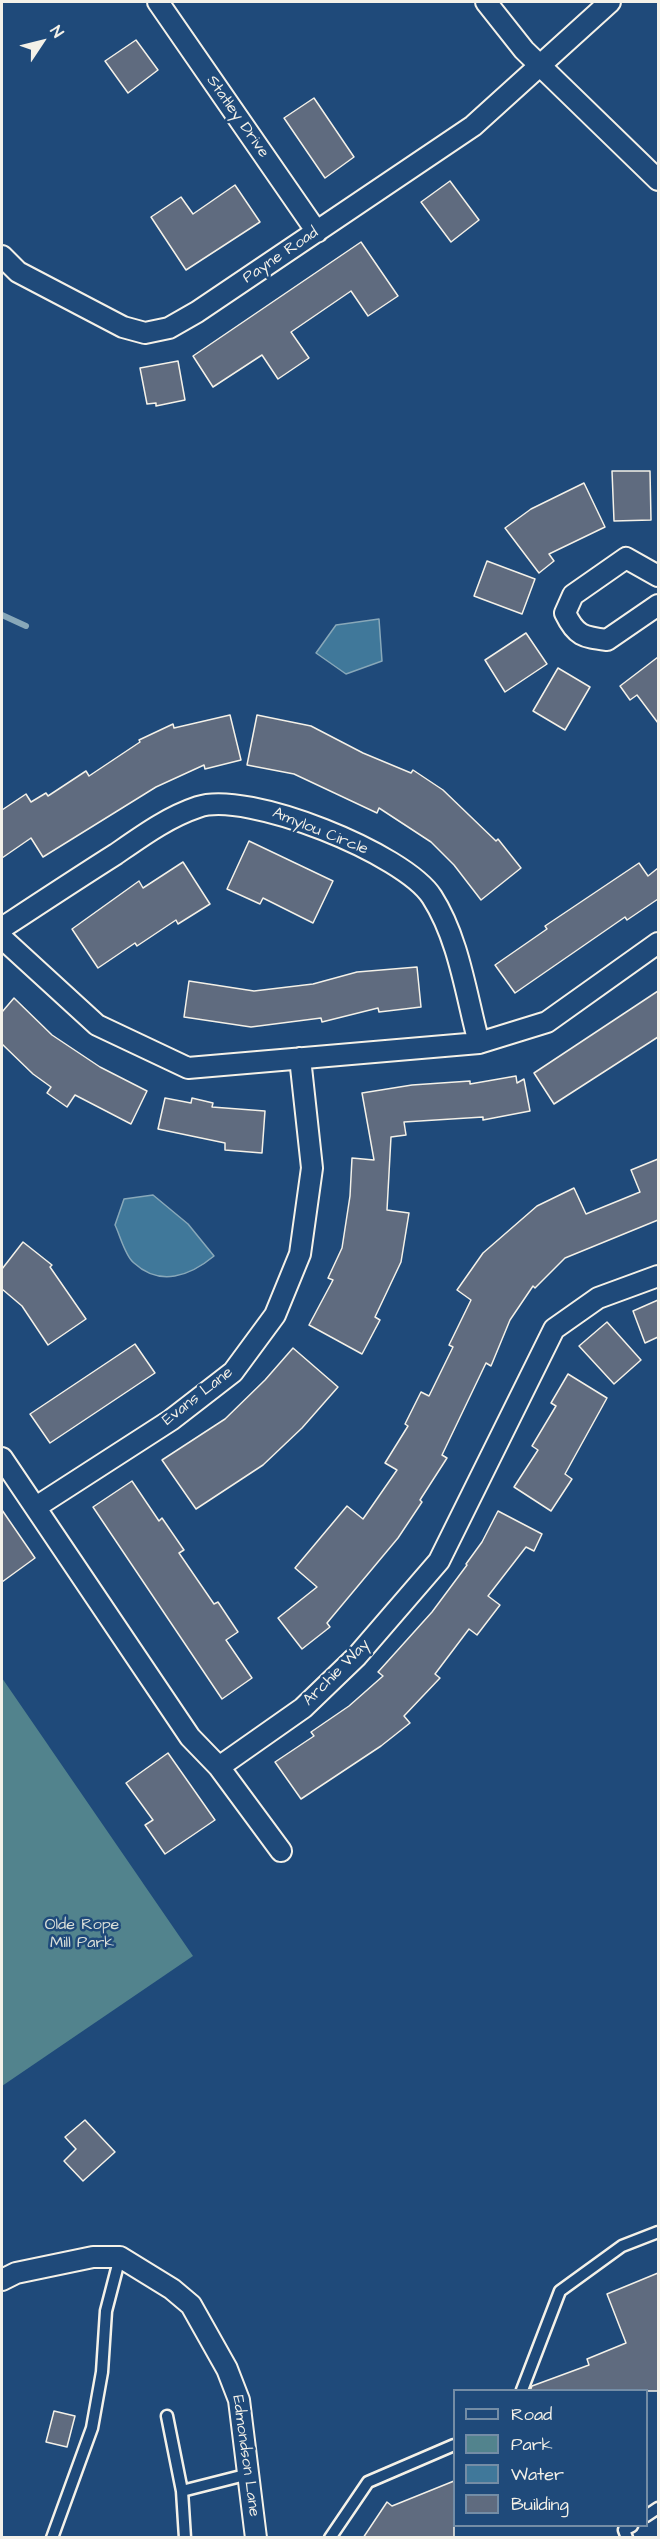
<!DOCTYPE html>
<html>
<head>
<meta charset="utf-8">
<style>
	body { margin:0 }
	#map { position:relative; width:660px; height:2539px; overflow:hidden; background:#1f4a7a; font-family:"Architects Daughter",sans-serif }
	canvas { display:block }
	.frame { position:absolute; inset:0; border:3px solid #f4f1e8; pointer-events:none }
	.legend { position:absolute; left:453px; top:2389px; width:195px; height:138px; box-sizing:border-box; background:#1f4a7a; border:2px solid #748da6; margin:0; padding:8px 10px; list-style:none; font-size:18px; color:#f4f1e8 }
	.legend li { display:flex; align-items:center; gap:12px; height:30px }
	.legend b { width:30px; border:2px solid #748da6 }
	.north { position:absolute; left:12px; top:12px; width:60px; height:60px; -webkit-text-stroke:4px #1f4a7a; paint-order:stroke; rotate:55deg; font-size:16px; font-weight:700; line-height:24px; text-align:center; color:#f4f1e8 }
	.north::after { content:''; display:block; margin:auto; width:21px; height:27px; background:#f4f1e8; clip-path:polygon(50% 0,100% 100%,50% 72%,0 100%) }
</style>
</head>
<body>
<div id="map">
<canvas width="660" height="2539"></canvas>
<div class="frame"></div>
<ul class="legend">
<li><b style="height:8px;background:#1f4a7a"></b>Road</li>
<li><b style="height:16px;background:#52838d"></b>Park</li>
<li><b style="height:16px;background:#40789a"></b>Water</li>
<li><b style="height:16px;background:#5f6b7f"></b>Building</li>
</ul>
<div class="north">N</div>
</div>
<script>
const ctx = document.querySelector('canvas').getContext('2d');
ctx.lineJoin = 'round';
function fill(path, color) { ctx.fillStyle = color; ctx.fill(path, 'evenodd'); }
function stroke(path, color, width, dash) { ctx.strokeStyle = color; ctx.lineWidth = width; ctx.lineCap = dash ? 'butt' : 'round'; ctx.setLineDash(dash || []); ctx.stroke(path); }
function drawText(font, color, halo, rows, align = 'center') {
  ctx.font = font + ' "Architects Daughter",sans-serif'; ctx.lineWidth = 5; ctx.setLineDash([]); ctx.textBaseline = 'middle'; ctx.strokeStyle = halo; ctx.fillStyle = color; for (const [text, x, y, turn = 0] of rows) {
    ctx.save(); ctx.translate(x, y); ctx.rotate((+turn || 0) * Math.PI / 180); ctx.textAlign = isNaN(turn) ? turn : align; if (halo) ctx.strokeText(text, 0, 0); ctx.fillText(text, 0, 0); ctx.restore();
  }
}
const green = new Path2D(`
	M2,1678L193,1956L2,2086Z`);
const water = new Path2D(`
	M379,619L382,661L346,674L316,653L336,625Z
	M153,1195L188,1224L214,1256C190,1276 160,1287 134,1263C125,1256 120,1235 115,1225L124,1199Z`);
const stream = new Path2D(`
	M2,615L26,626`);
const building = new Path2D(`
	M136,40L158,70L128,93L105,61Z
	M314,98L354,157L325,178L284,118Z
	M450,181L479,220L451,242L421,202Z
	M235,185L260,222L186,270L151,217L181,197L193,214Z
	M361,242L398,296L368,316L351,291L291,332L309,358L278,379L262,355L213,387L193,356Z
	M178,361L185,400L156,406V403L147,404L140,368Z
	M612,471H650L651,520L614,521Z
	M584,483L605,527L549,554L554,561L539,573L505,528L531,509Z
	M487,561L535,579L522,614L474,596Z
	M526,633L547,664L505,692L485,660Z
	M658,657V723L637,695L630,700L620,686Z
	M558,668L590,687L565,730L533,711Z
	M230,715L241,760L205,769L204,765L156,787L43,857L31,838L2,858V810L26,794L31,802L46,793L48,796L86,771L89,776L140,742L139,740L173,724L174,728Z
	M257,715L311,726L363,753L411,773L413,770L443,790L496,841L498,839L521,868L481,900L454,865L431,842L379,808L377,813L294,774L247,765Z
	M249,841L333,881L313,923L263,898L260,904L227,889Z
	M183,862L210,904L178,924L176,920L137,946L135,943L98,968L72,929L139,881L143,888Z
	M639,863L648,876L658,868V899L627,920L625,917L515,993L495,965L547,929L545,926Z
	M417,967L421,1007L379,1012L378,1008L322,1022L321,1018L251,1027L184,1017L189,981L254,991L313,984L357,972Z
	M658,991V1037L554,1104L534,1073Z
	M14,998L52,1035L100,1067L147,1091L131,1124L75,1095L67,1107L47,1093L51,1087L33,1074L2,1044V1012Z
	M516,1076L517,1083L524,1079L530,1111L483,1120V1117L404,1122L406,1135L391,1137L387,1210L409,1213L401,1262L375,1317L380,1320L362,1354L309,1325L333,1280L328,1278L342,1248L350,1196L352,1158L374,1160L362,1093L412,1085L470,1081V1084Z
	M165,1098L191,1103L192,1098L213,1103L212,1107L265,1111L262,1153L225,1150V1143L158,1129Z
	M658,1159V1220L565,1258L535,1288L533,1286L510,1320L491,1366L486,1363L442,1455L447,1458L420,1500L422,1502L398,1538L327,1623L330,1627L302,1649L278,1618L317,1587L295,1568L347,1506L363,1519L397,1470L385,1463L408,1426L405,1424L421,1392L429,1396L453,1347L449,1345L471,1300L457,1290L483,1253L537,1206L574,1188L586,1214L640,1192L631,1170Z
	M23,1242L52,1265L50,1267L86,1319L48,1345L22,1306L2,1289V1269Z
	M658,1300V1337L645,1343L633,1311Z
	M607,1322L641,1360L614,1384L579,1346Z
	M135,1344L155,1373L50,1443L30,1414Z
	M293,1348L338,1387L302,1428L263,1465L196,1509L162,1460L225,1419L265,1380Z
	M568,1374L607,1398L565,1474L572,1479L551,1511L514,1487L538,1450L532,1446L556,1406L551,1403Z
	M132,1481L159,1521L162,1518L184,1550L179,1553L214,1604L218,1602L238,1632L226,1640L252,1678L222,1699L93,1507Z
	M2,1510L35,1558L2,1582Z
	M498,1511L542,1534L534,1551L526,1547L488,1596L500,1605L477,1635L469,1629L435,1674L440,1678L404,1716L410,1723L381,1746L301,1799L275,1762L314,1736L311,1732L349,1706L383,1676L378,1672L432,1612L467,1565L466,1564L482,1542Z
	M168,1753L215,1820L165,1854L145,1825L153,1820L126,1783Z
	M85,2120L115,2152L83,2181L64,2161L76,2149L65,2137Z
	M658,2273V2391H530L532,2386L589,2365L587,2359L626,2343L607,2294Z
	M54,2411L75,2416L67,2447L46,2442Z
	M454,2481V2538H363L387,2502L392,2506Z`);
const lane = new Path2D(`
	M522,2390L560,2291L622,2246L658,2232
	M167,2416L182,2491
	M646,2516L658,2508
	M52,2538L92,2428L102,2372L106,2311L120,2257
	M185,2538L182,2491L249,2474
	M330,2538L368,2482L454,2445
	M627,2538L624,2530L632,2526`);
const street = new Path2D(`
	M158,2L317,232
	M486,2L524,50L658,180
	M2,256L18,272L123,327L145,333L169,328L197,312L473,126L610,2
	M658,576L626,558L573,595L565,613C576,636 583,637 607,640L658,605
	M2,928C40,903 78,878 116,854C142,836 168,817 198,807C247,790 405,854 432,897C459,939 466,995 479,1043
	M2,938L97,1025L188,1068L479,1043L547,1022L658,943
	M2,1458L190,1737L219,1767L303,1708L357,1656L439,1561L554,1329L598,1298L658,1276
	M36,1507L171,1420L233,1372L275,1315L300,1254L312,1168L300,1058
	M219,1767L281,1851
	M2,2280L16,2273L93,2257H120L172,2289L191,2305L227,2369L239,2400L256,2538`);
const streetNames = [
	["Statley Drive",237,117,55],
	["Payne Road",281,256,-34],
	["Amylou Circle",320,832,22],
	["Evans Lane",198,1397,-38],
	["Archie Way",337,1673,-45],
	["Edmondson Lane",245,2456,82]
];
const parkNames = [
	["Olde Rope",82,1926],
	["Mill Park",82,1944]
];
fill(green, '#52838d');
fill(water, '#40789a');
stroke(water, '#88a8b9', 1.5);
stroke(stream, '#88a8b9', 6);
fill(building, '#5f6b7f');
stroke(building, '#f4f1e8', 1.5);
stroke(lane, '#f4f1e8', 15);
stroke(street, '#f4f1e8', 24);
stroke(lane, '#1f4a7a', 10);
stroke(street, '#1f4a7a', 20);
drawText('16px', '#f4f1e8', '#1f4a7a', streetNames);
drawText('16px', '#dce0da', '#1f4a7a', parkNames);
</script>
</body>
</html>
